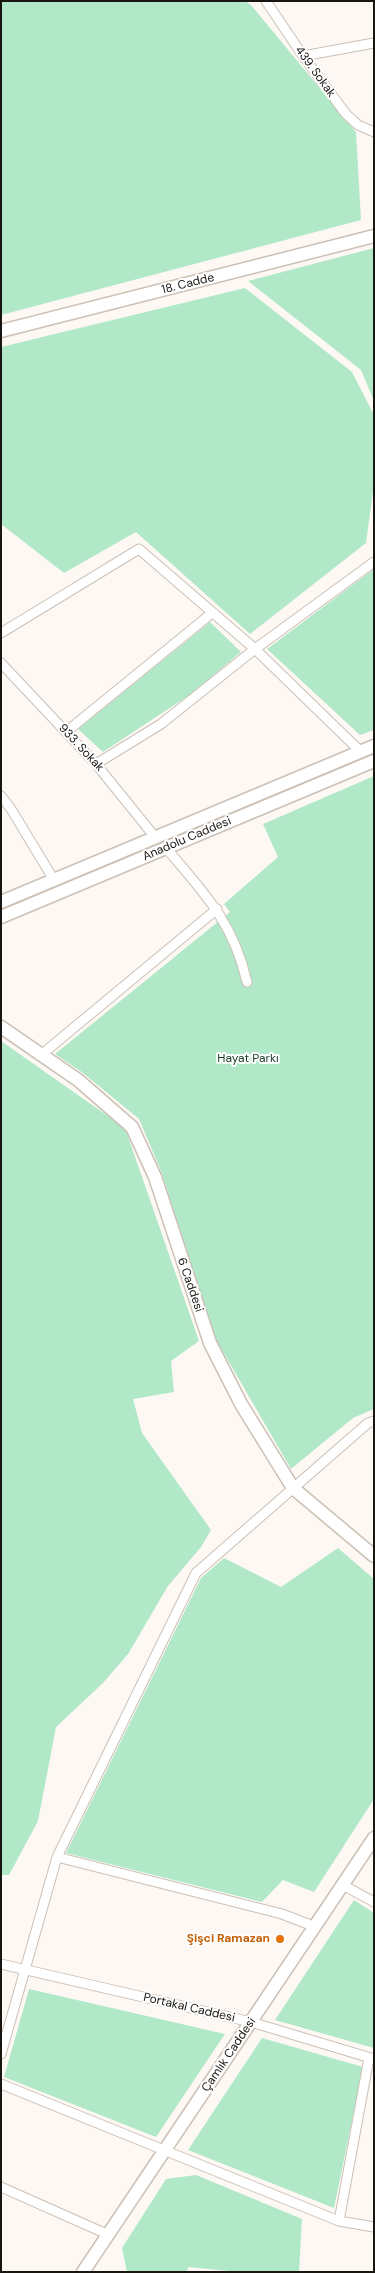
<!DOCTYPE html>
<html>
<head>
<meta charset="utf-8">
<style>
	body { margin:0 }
	#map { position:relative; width:375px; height:2273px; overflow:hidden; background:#fdf8f4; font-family:"DM Sans",sans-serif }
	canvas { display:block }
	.frame { position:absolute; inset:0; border:2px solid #191511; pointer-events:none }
</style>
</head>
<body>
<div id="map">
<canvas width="375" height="2273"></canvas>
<div class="frame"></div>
</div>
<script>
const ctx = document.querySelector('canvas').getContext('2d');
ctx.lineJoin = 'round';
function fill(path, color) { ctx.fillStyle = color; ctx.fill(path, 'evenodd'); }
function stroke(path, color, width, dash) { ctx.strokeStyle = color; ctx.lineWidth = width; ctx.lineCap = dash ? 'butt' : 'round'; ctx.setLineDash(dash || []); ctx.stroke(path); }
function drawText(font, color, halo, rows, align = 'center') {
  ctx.font = font + ' "DM Sans",sans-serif'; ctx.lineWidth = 4; ctx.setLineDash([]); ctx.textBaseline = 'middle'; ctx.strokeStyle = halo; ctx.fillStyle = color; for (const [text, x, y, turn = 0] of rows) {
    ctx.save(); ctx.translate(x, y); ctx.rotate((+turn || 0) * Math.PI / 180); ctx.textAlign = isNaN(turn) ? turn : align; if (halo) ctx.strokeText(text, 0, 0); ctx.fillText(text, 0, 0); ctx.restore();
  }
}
const green = new Path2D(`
	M1,1H245L251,5L356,132L361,220L1,315Z
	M374,248V401L361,370L248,281Z
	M245,288L352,372L374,415V484L366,543L250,634L136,532L64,573L1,524V347Z
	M374,569V730L360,735L267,649Z
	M210,622L241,652L191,694L103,752L78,729Z
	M374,776V1409L353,1418L291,1469L215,1338L161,1171L139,1119L83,1073L55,1054L230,912L224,904L278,857L263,824Z
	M1,1041L125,1128L199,1341L171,1361L174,1392L133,1399L142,1433L211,1530L201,1547L168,1586L128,1654L103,1683L56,1727L38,1821L9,1875H1Z
	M338,1548L374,1579V1799L314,1892L283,1880L262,1902L66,1853L201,1578L224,1558L281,1587Z
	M354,1900L374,1913V2048L275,2020Z
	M29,1989L225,2034L156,2137L4,2077Z
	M262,2038L363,2067L334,2208L188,2150Z
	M196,2175L302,2219L299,2272H239L188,2267L187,2272H127L122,2248L166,2179Z`);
const street = new Path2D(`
	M266,1L303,56L346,114L358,125L374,132
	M303,56L374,43
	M1,633L139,549L255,649L361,752
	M1,663L96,764L155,837
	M66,732L212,613
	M96,764L161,724L255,649L374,562
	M1,796L11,809L54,880
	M166,848C205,894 233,922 247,982
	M41,1055L217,909
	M57,1857L282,1914L316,1927
	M343,1885L374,1902
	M1,1964L251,2022L374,2059
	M1,2054L57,1857L196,1573L368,1423L374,1421
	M1,2084L339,2221L374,2227
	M1,2187L109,2235
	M339,2221L369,2058`);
const secondary = new Path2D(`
	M1,331L374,236
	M1,902L374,746
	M1,917L374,761
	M1,1027L78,1080L132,1127L155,1177L210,1343L241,1404L293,1488L374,1556
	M83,2272L374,1838`);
const markers = [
	[280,1939,5,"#e8710a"]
];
const streetNames = [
	["439. Sokak",315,72,54],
	["18. Cadde",188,284,-14],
	["933. Sokak",81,748,47],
	["Anadolu Caddesi",187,839,-23],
	["6 Caddesi",190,1285,71],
	["Portakal Caddesi",189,2008,13],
	["Çamlık Caddesi",229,2055,-56]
];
const parkNames = [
	["Hayat Parkı",248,1059]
];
const foodNames = [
	["Şişci Ramazan",270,1939]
];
fill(green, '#b1e8c7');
stroke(street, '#ccc0b5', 11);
stroke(secondary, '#ccc0b5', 15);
stroke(street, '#fff', 9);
stroke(secondary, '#fff', 12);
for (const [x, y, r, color] of markers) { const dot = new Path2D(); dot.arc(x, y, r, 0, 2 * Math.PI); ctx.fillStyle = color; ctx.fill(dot); stroke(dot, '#fff', 2); }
drawText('12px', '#191511', '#fff', streetNames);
drawText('12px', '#183a28', '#fff', parkNames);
drawText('bold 12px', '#c56008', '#fff', foodNames, 'right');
</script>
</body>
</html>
